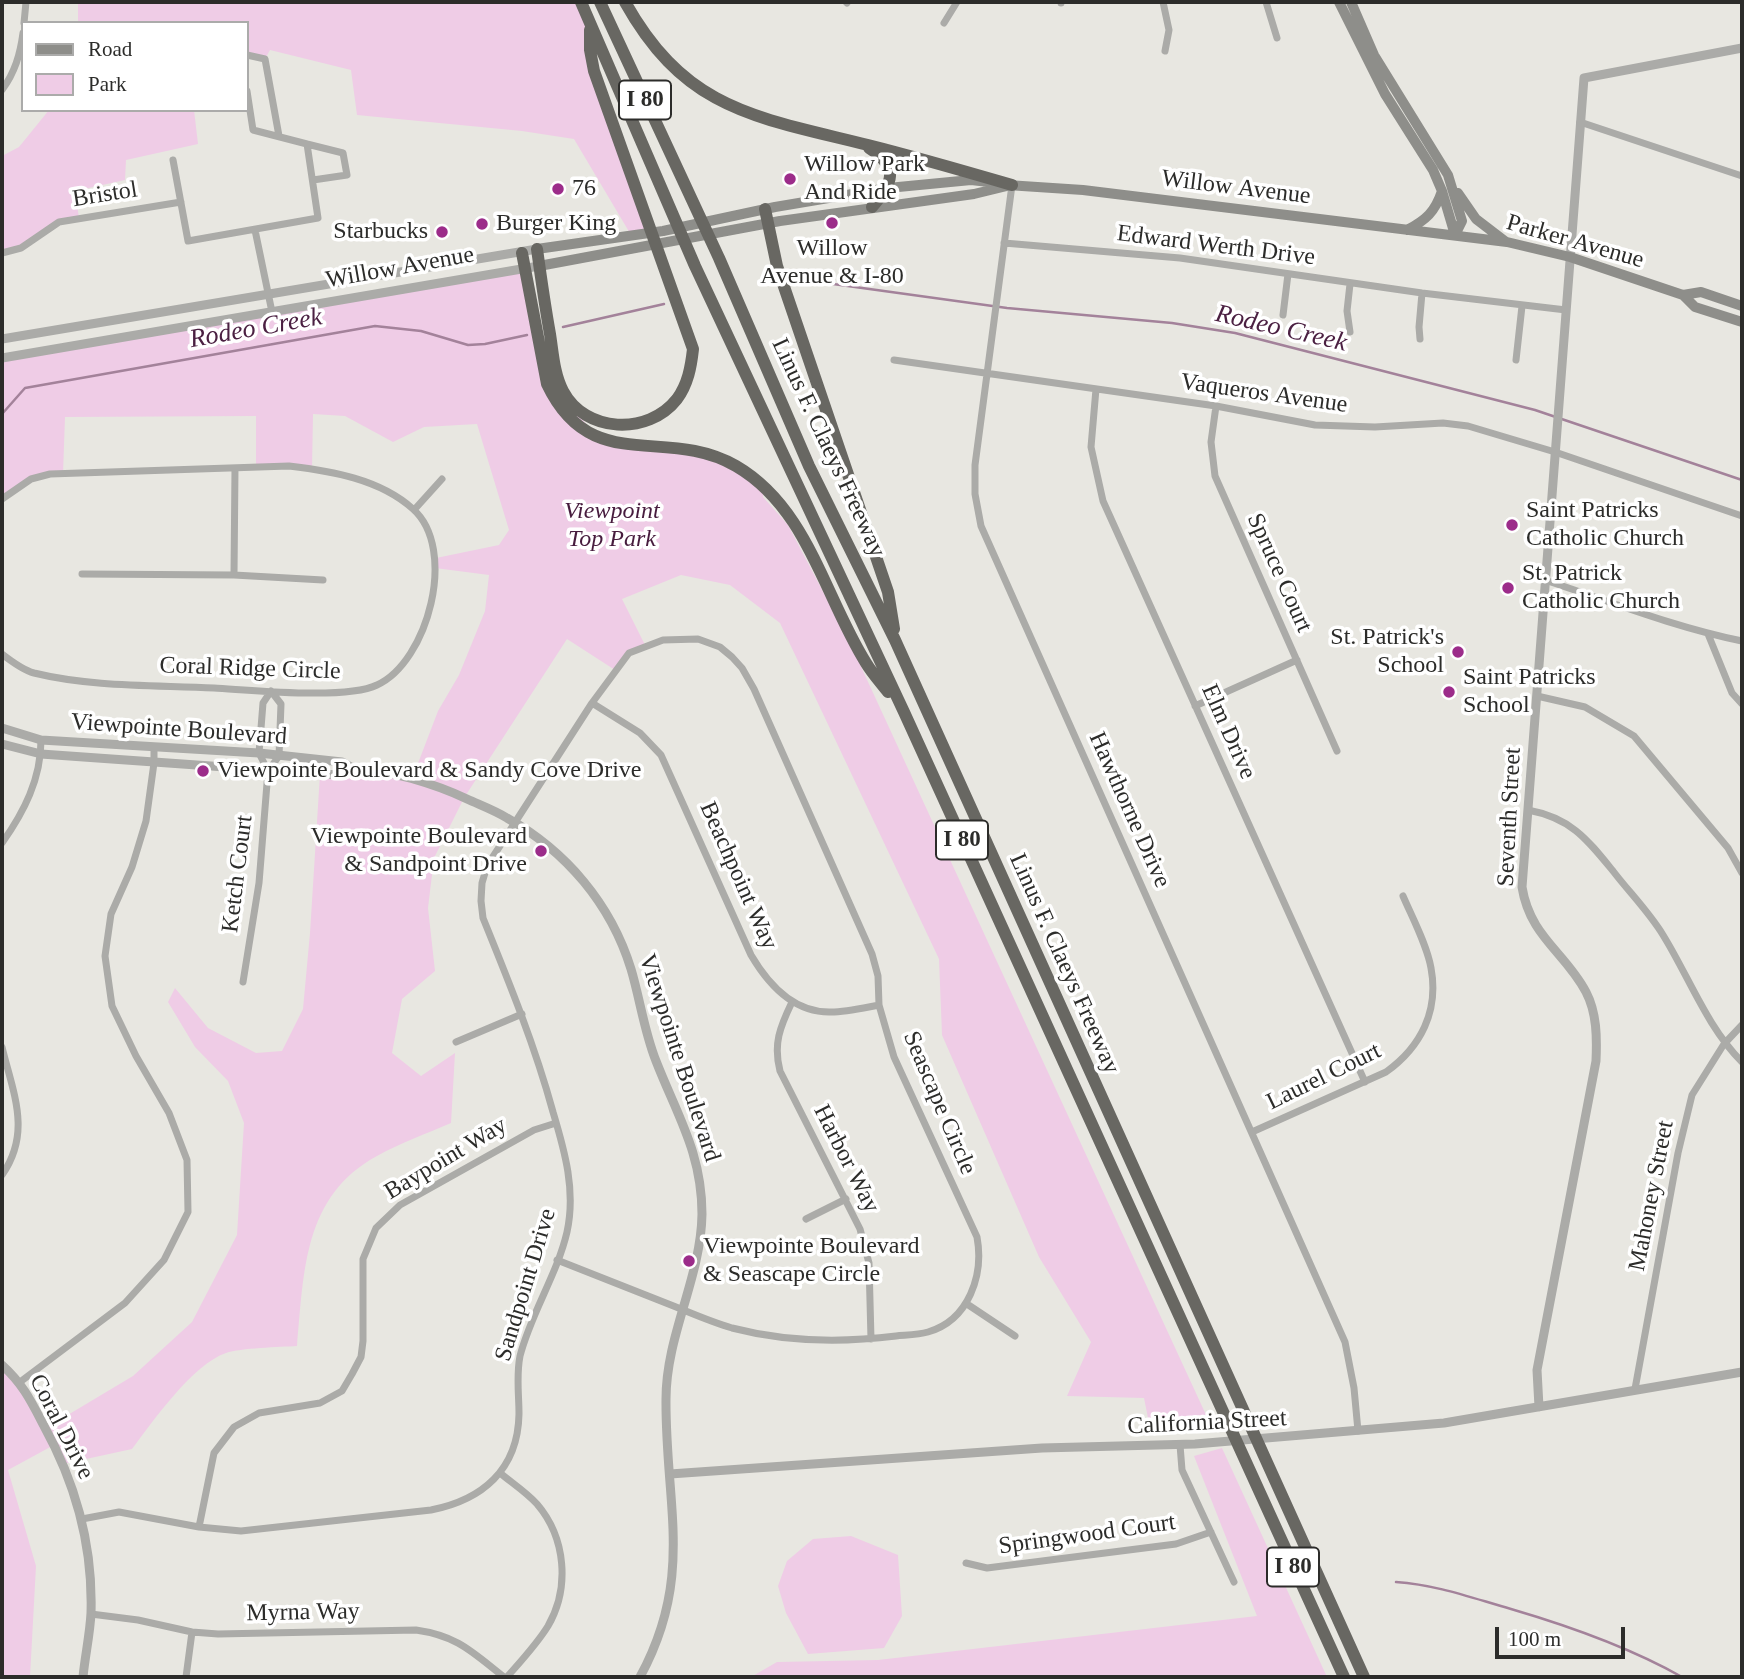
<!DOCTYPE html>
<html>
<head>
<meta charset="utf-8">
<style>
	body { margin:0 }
	#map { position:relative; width:1744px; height:1679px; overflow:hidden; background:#e8e7e1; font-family:Georgia,serif }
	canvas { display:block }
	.frame { position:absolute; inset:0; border:4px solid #2c2c2a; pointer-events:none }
	.legend { position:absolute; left:21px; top:21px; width:228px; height:91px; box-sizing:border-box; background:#fff; border:2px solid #ababaa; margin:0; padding:9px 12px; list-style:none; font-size:21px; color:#2c2c2a }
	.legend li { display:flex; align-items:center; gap:14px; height:35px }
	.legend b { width:35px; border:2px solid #ababaa }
	.scale { position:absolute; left:1495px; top:1627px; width:130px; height:32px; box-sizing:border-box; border:4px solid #2c2c2a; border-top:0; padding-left:9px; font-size:21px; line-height:24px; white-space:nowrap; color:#2c2c2a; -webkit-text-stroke:5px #fff; paint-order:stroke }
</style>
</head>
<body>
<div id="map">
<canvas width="1744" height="1679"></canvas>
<div class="frame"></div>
<ul class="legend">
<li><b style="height:9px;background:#8e8e8a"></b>Road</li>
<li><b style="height:19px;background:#efcce6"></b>Park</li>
</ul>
<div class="scale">100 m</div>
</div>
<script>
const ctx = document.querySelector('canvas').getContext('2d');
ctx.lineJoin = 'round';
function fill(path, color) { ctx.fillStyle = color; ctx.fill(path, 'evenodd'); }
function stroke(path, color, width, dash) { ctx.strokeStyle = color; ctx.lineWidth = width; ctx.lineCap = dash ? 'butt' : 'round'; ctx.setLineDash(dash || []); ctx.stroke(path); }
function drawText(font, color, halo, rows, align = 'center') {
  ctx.font = font + ' Georgia,serif'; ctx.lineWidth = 7; ctx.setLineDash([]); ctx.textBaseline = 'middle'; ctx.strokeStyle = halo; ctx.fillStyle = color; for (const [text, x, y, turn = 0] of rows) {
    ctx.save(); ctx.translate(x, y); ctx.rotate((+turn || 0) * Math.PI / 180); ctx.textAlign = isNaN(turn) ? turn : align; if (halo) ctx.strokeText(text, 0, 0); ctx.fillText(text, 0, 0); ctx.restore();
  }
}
const green = new Path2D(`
	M78,2H581L590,50L653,233L631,235L574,139L522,131L357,115L351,70L270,50L265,59L247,55V23H78Z
	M49,110H194L198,144L126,160L125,180L75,191L79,218L59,222L21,248L2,253V156L19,147Z
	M525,269L545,375L598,438L709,454L764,487L763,497L788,525L851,645L1213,1430L1151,1433L1144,1398L1067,1396L1091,1342L1039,1257L942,1035L939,959L780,623L730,585L681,575L622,599L645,645L629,653L615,670L567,639L464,798L434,858L428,908L435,971L402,999L392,1053L421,1076L455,1053L451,1123C426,1134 400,1143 377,1156C303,1196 304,1272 297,1346C279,1347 241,1348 226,1353C193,1364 153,1421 132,1449L63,1464L54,1445L8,1470L36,1566L30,1677H2V1365L46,1428L133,1376L192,1322L237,1235L244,1123L228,1081L195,1047L168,1002L175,988L208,1028L256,1053L282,1051L303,1009L310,933L320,774L354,769L412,779L438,711L459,675L485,611L489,575L435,568L436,558L499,545L509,530L477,424L424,427L393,442L345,416L313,414L312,469L256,468V416L65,417L63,474L31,479L2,499V358Z
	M1222,1448L1327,1677H751L777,1662L878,1660L1257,1616L1194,1456Z
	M851,1536L898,1555L902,1616L884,1648L808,1654L786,1613L778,1586L787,1561L813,1539Z`);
const stream = new Path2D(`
	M797,279L1007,308L1172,323L1235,333L1535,410L1742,480
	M563,327L664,304
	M2,414L25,388L375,326L421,331L468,345L485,344L527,335
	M1396,1582C1438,1585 1472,1598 1511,1609C1569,1626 1629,1647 1682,1677`);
const minor = new Path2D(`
	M846,2L847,3
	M1061,2V3
	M1163,2L1169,30L1165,51
	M1266,2L1277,38
	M24,23L26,2
	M944,23L957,2
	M247,55L265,59L279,136
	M2,90C15,72 20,55 23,33
	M1580,122L1742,176
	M307,144L343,153L347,175L313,180
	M173,160L188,241L318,218L307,144L253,130L247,91
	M1012,185L975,465V494L981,526L1345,1342L1354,1388L1358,1431
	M255,230L272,312
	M1004,243L1180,258L1422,293L1566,310
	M2,253L21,248L59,222L181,202
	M1350,284L1347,311L1350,332
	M1283,315L1288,274
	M1420,339L1419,327L1422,293
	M894,360L1216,406L1315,425L1375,427L1443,423L1468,426L1555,452L1742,516
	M1516,360L1522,306
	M1096,389L1091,447L1103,501L1365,1082
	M1216,406L1211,442L1215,476L1337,751
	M2,499L31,479L50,474L289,466C331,471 380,479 413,509C458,549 428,662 377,685C346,700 251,690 214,688C155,685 91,687 34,673C23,670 11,661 2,654
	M414,510L442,479
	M82,574L234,575L323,580
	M234,575L235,468
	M1545,580C1611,602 1674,627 1742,641
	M1708,634L1732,693L1742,704
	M271,691L281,704L279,756L268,771L259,753L263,703Z
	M1537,696L1585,707L1634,736L1728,848L1742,873
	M592,703L640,733L661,755L751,955C768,984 793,1013 831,1012C846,1012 863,1008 879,1005
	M1195,706L1297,660
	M1528,810C1571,818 1587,839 1613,871C1629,892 1649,912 1663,935C1689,977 1707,1027 1742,1062
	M2,843C24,812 41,779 41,740
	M243,982L259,883L268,771
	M792,1002C780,1027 773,1044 780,1071L860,1229L869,1263L871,1339
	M456,1042L522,1014
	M2,1047C13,1093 32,1132 2,1175
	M1252,1132L1386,1072C1421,1047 1439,1011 1431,968C1427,945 1412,917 1403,896
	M806,1219L846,1199
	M967,1304L1015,1336
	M20,1382L125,1303L164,1260L188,1212L187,1160L169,1113L136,1056L112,1006L105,956L111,914L132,867L146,821L154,763V747
	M1635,1389L1678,1153L1692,1095L1724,1044L1742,1025
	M1180,1445L1182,1470L1234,1582
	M500,1473C512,1483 526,1492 537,1504C566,1538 570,1588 548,1626C537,1644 521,1661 507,1677
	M82,1519L119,1512L199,1527L241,1531L431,1510C482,1500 518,1470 519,1414C519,1394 516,1376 520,1356C531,1313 557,1275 567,1232C576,1191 565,1152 553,1112C535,1046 509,982 483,918L481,901L482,883L487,866L592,703L629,653L663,640L698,639L720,647L732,657L742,668L754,689L872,954L878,976L879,1005L894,1057L977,1237C984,1275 969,1320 928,1332C918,1335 906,1335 896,1336C840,1343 786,1342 732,1328C711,1322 691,1313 671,1305C633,1290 595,1275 557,1260
	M199,1527L214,1453L234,1427L259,1413L320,1403L342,1391L352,1374L361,1357L363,1341V1259L376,1228L400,1205L534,1130L556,1123
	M966,1563L987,1568L1176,1544L1211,1532
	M91,1614L138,1620L192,1632L218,1634L416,1630C458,1636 472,1652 504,1677
	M186,1677L192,1632`);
const tertiary = new Path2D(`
	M2,339L537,249
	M2,358L539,266
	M2,728L41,740L259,753L342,762L354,769
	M2,744L41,754L338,775C343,773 349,770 354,770C384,767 440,786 467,799C480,805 494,810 507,818C566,851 611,904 631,969C640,999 644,1031 656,1061C677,1115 702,1153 702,1214C701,1278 666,1335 666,1399C665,1505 695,1576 640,1677
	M2,1365C23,1384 31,1401 44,1426C76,1484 93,1547 91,1613C90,1634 85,1656 83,1677
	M1539,1407L1537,1370L1596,1061C1597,1038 1597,1013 1586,992C1565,952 1530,937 1522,887L1584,78L1742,48
	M670,1474L1042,1448L1195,1444L1444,1423L1742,1372`);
const secondary = new Path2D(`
	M1339,2L1385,94L1433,170L1442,191L1455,235
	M1351,2L1374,55L1448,175L1462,221L1455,235
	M1007,185L1083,190L1507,242L1570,257L1683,295L1701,292L1742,306
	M1458,193L1476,219L1506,242
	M1407,230C1426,220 1435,212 1442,191
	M537,249L663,231L775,207L888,188L971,180L989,182
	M539,266L780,221L974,194L1011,185
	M1683,295L1695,307L1742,322`);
const motorway = new Path2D(`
	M581,2L695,266L904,712L1344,1677
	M600,2L719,258L809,466L895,640L1364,1677
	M625,2C686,111 756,117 868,145C916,157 964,171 1012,185
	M869,148C900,168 893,183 872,207
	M765,209L777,266L888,592L894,629
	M537,249C541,278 545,306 550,334C553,353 554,374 563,391C585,433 648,436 677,399C688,384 691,367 693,349L594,71L590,50V30
	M522,253L547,384C591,477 665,425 736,466C808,508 824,596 866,663C872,673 881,683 888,692`);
const markers = [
	[790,179,7,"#9c2c8a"],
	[558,189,7,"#9c2c8a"],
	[832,223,7,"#9c2c8a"],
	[482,224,7,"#9c2c8a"],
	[442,232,7,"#9c2c8a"],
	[1512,525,7,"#9c2c8a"],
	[1508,588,7,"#9c2c8a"],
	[1458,652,7,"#9c2c8a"],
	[1449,692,7,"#9c2c8a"],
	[203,771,7,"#9c2c8a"],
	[541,851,7,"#9c2c8a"],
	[689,1261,7,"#9c2c8a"]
];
const shields = [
	[645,100,52],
	[962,840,52],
	[1293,1567,52]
];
const shieldNames = [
	["I 80",645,100],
	["I 80",962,840],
	["I 80",1293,1567]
];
const poiNames = [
	["Willow Park",804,165],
	["And Ride",804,193],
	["76",572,189],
	["Burger King",496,224],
	["Starbucks",428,232,"right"],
	["Willow",832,249,"center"],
	["Avenue & I-80",832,277,"center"],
	["Saint Patricks",1526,511],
	["Catholic Church",1526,539],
	["St. Patrick",1522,574],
	["Catholic Church",1522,602],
	["St. Patrick's",1444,638,"right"],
	["School",1444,666,"right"],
	["Saint Patricks",1463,678],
	["School",1463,706],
	["Viewpointe Boulevard & Sandy Cove Drive",217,771],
	["Viewpointe Boulevard",527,837,"right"],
	["& Sandpoint Drive",527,865,"right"],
	["Viewpointe Boulevard",703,1247],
	["& Seascape Circle",703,1275]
];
const streetNames = [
	["Willow Avenue",1236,188,7],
	["Bristol",105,195,-9],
	["Parker Avenue",1575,242,16],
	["Edward Werth Drive",1216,246,7],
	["Willow Avenue",400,268,-10],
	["Vaqueros Avenue",1264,394,8],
	["Linus F. Claeys Freeway",828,448,65],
	["Spruce Court",1279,573,66],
	["Coral Ridge Circle",250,669,2],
	["Viewpointe Boulevard",179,730,4],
	["Elm Drive",1228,732,66],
	["Hawthorne Drive",1129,810,66],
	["Seventh Street",1510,817,-87],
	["Ketch Court",238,874,-83],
	["Beachpoint Way",738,876,66],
	["Linus F. Claeys Freeway",1064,964,66],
	["Viewpointe Boulevard",679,1058,72],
	["Laurel Court",1324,1077,-26],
	["Seascape Circle",939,1103,67],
	["Baypoint Way",446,1159,-31],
	["Harbor Way",846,1159,63],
	["Mahoney Street",1652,1196,-79],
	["Sandpoint Drive",526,1285,-73],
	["California Street",1207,1423,-3],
	["Coral Drive",61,1427,63],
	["Springwood Court",1087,1535,-8],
	["Myrna Way",303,1613,-1]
];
const parkNames = [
	["Viewpoint",612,512],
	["Top Park",612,540]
];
const waterNames = [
	["Rodeo Creek",256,329,-10],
	["Rodeo Creek",1281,329,13]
];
fill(green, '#efcce6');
stroke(stream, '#a3829a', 2.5);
stroke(minor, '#ababa8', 7);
stroke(tertiary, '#ababa8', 9);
stroke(secondary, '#8e8e8a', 10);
stroke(motorway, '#686762', 12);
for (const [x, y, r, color] of markers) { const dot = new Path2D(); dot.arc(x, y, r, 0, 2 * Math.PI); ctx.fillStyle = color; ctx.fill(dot); stroke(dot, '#fff', 2.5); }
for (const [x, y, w] of shields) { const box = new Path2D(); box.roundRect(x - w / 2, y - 19.5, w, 39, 5); ctx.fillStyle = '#fff'; ctx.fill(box); stroke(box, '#2c2c2a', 2); }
drawText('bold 23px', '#2c2c2a', null, shieldNames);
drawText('24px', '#2c2c2a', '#fff', poiNames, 'left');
drawText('24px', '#2c2c2a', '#fff', streetNames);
drawText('italic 24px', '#471c3e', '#fff', parkNames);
drawText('italic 26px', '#4b2042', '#fff', waterNames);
</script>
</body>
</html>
